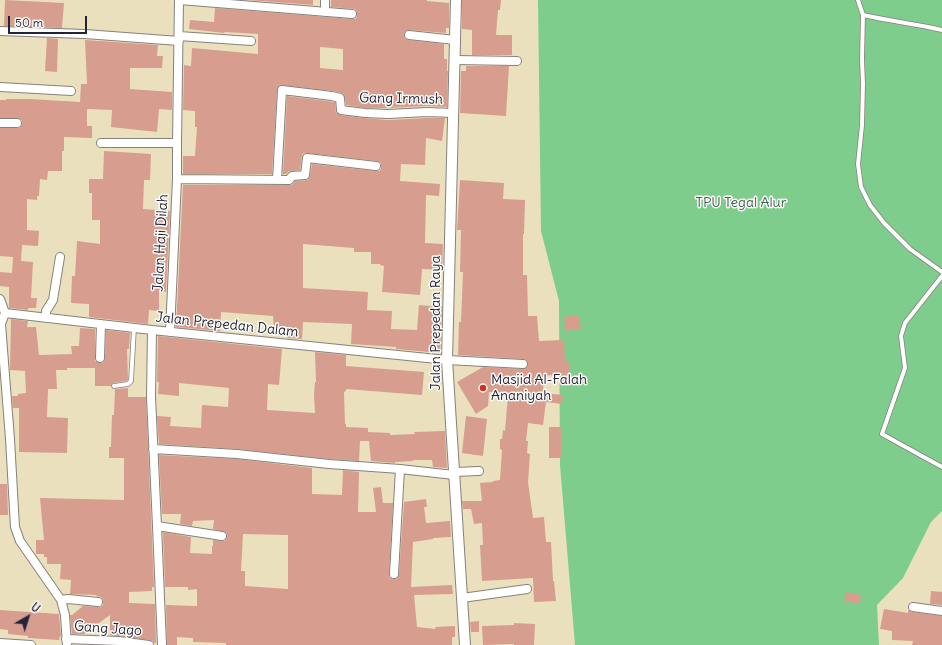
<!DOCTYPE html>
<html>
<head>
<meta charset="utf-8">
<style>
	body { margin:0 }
	#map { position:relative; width:942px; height:645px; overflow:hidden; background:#ebe0be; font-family:Delius,sans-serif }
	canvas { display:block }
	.north { position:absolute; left:8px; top:597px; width:40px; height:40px; -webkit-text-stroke:3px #fdfcf7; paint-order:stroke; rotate:39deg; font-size:11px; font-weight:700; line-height:16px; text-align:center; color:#22223b }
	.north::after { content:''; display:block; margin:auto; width:14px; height:18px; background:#22223b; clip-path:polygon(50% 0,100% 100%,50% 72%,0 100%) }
	.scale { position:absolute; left:8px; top:16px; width:79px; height:18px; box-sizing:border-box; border:2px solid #22223b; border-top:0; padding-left:5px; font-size:12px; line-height:14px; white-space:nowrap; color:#22223b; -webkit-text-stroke:3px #fdfcf7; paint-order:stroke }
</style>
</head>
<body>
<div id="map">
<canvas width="942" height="645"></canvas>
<div class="north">U</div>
<div class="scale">50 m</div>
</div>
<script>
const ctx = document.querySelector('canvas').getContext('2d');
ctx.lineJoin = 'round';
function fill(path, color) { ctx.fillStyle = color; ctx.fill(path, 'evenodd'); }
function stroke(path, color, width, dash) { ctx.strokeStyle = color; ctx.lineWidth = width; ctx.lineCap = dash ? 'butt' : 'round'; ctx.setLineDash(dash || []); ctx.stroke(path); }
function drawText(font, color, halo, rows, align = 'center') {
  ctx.font = font + ' Delius,sans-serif'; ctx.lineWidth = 3; ctx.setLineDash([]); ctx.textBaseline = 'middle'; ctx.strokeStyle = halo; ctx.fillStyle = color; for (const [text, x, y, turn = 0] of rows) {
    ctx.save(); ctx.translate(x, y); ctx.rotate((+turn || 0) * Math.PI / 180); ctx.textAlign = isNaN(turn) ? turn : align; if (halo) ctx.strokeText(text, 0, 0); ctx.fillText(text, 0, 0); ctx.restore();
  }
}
const green = new Path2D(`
	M538,0H942V511L931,522L903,578L877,605L879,645H575L560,465L559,301L541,231Z`);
const building = new Path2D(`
	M5,0L64,3L62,28L4,26Z
	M248,0H313V5Z
	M331,0H427V1L449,3V28H446V33L409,30L405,31L404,35L405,39L408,40L444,44V59H447V71H448L447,107L427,106L388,108H365L346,105L345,97L344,94L341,93L333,91L280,85L278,87L277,90L272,174H183V156H195L197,127H195V111L183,110L184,65L191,66L192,48L258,54V34L225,32L224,33L189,29L190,20L214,22L215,8L352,19H355L357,17V12L355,9L331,7ZM320,47L343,49V70L320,68Z
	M462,0H501L500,10H498L496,35H512V55H472V30L462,29Z
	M47,38L58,39L57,72L45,71Z
	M85,40L158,45L157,56H163L162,68H130V89L172,92V110L159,109L157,132L111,127L112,110L87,109V126H92V138L64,137V151H62V171H48L47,180L40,179L39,196H37V200L27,199V230L39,231L38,246L22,245L21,261L33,262L31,298H37L36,308H28V310L9,308V287L0,286V272L12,273L13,257L0,256V128H19L22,125V120L17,118H0V100H6V99H30L80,102L81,84H87Z
	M466,66H509L506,116L460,113L461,71H466Z
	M287,96L335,102L336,113L340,115L364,118L388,120L427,118H445L442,141L426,138L425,165L401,164L400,181L440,184L439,196L426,195L425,243L443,244L442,270L422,269L420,295L382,292L384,266L380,265V264H371V252H354V248L303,244V288L368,292L367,310L392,311L391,329L417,330L419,305L442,307L440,353L396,349V347L351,344L352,324L303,322L302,339L287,338V327H274L273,316L221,312L220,331L176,327L183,185H292L295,181L308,180L310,176L312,164L375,171H379L381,169V163L377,161L307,153H304L302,155L300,170L291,171H289L286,174H283Z
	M104,151L151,154L150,180H144L143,209L170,211L166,292L159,291V311L149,310L148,324L89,317V304L71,303L72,276H75L77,241L100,244V220H92V193H89V179H103Z
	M460,180L504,183L503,199L525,200L524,234H523V275H527L528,316H537L539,341L564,340L565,361H570V376L544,375L543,393L563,395L562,404L546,402L543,425L528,423L526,441H528L527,453L530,454L528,482L533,518L544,517L546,542H551L553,581H554L556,601L534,602L533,578L482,581L480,545H483L482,523L474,524L471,509H463L462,501H482L480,483L493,482V481L500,480L502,450L500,449V439H502L503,430L505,431L508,395L503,397L504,393L489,392L488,406L476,414L457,382L483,367L523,369L527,367L528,364L526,360L523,359L458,355L459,322H461L463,272H460L461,230H457Z
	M579,315L581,329L565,331L564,317Z
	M11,319L28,321L27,327H36L39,355L72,354L71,346H79L80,328L95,329V361L99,363H103L105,359L106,330L130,333L129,349H127L128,380L126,381L113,383L111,386H95V368H67V370H56L57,389H48L47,417L68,418L67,453L19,452V408H13L12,396H18V394L26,393L25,371L10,370Z
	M158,336L282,349L279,385L268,384L267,410L315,413L314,395L315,382H316L315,352L346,355V366L424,372L422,395L346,389V391L344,392L345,424H346V427L368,428V432L390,433V435L415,434L414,432L445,431L447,468L433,467L432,460H413V461L395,462V463L371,461L369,441H360L359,461L329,459L237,449L159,444L157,416L171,417L170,426L201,428L202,405L228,407L229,388L179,383V396L158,394L159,382H157Z
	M128,388V397H146L154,587H152V591L129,592V603L155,604L156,643H154L153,641L150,640L110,635V615L84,634H72L70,615H72L83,606L100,607L103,605V600L101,597L96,596L97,595L70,594L71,580L60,579L61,564H47V557H44V554H36V540H44L40,498L124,500V458H109V447H111L112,415H114L115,389Z
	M466,416L487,419L483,456L462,453Z
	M549,427H562V458H549Z
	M159,455L237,459L312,468V494L342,495L343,470L359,472L358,512H376L373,488L381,487L383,503H393L389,574V577L393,579H397L399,574L404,502L426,499L427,507H424L426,523L450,521L451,537L433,538V539L413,542L411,587L452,585L453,594L414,595L417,627L436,629L435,627L455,626V637H452V645H226V643L193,642V638L177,637V645H167L166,605L197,606V589L188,590V587H165L163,532L191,537L190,553L212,554V546H213V540L224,541L226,540L227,536V534L225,532L213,529L214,520L193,521L192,526L180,524L181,514H162ZM243,534L288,535V589L245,586V571H241Z
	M0,484H7L8,515H0Z
	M931,591L942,592V605L930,604Z
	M846,592L861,595L860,604L844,601Z
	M884,609L908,613V610L912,612L942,616V645H912L913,641L892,640V631L880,629Z
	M0,610L59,614L61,636H60L59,640L28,638V636L8,634V630L0,629Z
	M479,621V632H471L470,622Z
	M514,623L535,624L534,645H514V644L483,645L482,626L514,625Z`);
const service = new Path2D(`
	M858,0L863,15C889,21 916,24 942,30
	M863,15L862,59L863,84L862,125L858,164L861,187L870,205L884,223L910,249L942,272
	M942,276L905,323L901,336L905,368L882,434L942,467
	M114,386L128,384L131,381L134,328`);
const minor = new Path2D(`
	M180,0L352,14
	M325,12V0
	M0,31L85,34L179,41
	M409,35L455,40
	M179,36L251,41
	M455,60L517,61
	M0,87L71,91
	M0,123H17
	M101,143H177
	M177,179L289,180L292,176L305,175L307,158L376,166
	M277,180L282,90L332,96L340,98L341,110L365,113L388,114L427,112L453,113
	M0,299L5,313L1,324L10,439L15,527L20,541L61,600L65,615L67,645
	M5,313L152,330L447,360L523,364
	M46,318V311L53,300L60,257
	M152,330L151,397L157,526L162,645
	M170,332L177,179V143L179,0
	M100,358L101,324
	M153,449L237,454L329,464L400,469L454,475
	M454,472L479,471
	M157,526L222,536
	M394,574L400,469
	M462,598L527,589
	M61,600L68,599L98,602
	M913,607L942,611
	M66,639L119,641L149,645
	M0,643L31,645`);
const tertiary = new Path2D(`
	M456,0L447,360L465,645`);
const markers = [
	[483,388,4,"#c8321e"]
];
const streetNames = [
	["Gang Irmush",401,99,1],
	["Jalan Haji Dilah",161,243,-87],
	["Jalan Prepedan Raya",436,323,-90],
	["Jalan Prepedan Dalam",227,325,6],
	["Gang Jago",108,629,4]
];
const parkNames = [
	["TPU Tegal Alur",741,203]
];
const poiNames = [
	["Masjid Al-Falah",491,380],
	["Ananiyah",491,396]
];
fill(green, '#7ecd8d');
fill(building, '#d79d8f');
stroke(service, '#86817c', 5.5);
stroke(minor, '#86817c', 10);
stroke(tertiary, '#86817c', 12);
stroke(service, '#fff', 4);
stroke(minor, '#fff', 8);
stroke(tertiary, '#fff', 10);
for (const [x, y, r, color] of markers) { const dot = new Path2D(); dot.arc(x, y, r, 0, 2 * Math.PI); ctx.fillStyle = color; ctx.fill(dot); stroke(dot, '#fdfcf7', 1.5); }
drawText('14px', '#22223b', '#fdfcf7', streetNames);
drawText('14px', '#425e58', '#fdfcf7', parkNames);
drawText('14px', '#22223b', '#fdfcf7', poiNames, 'left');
</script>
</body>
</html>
